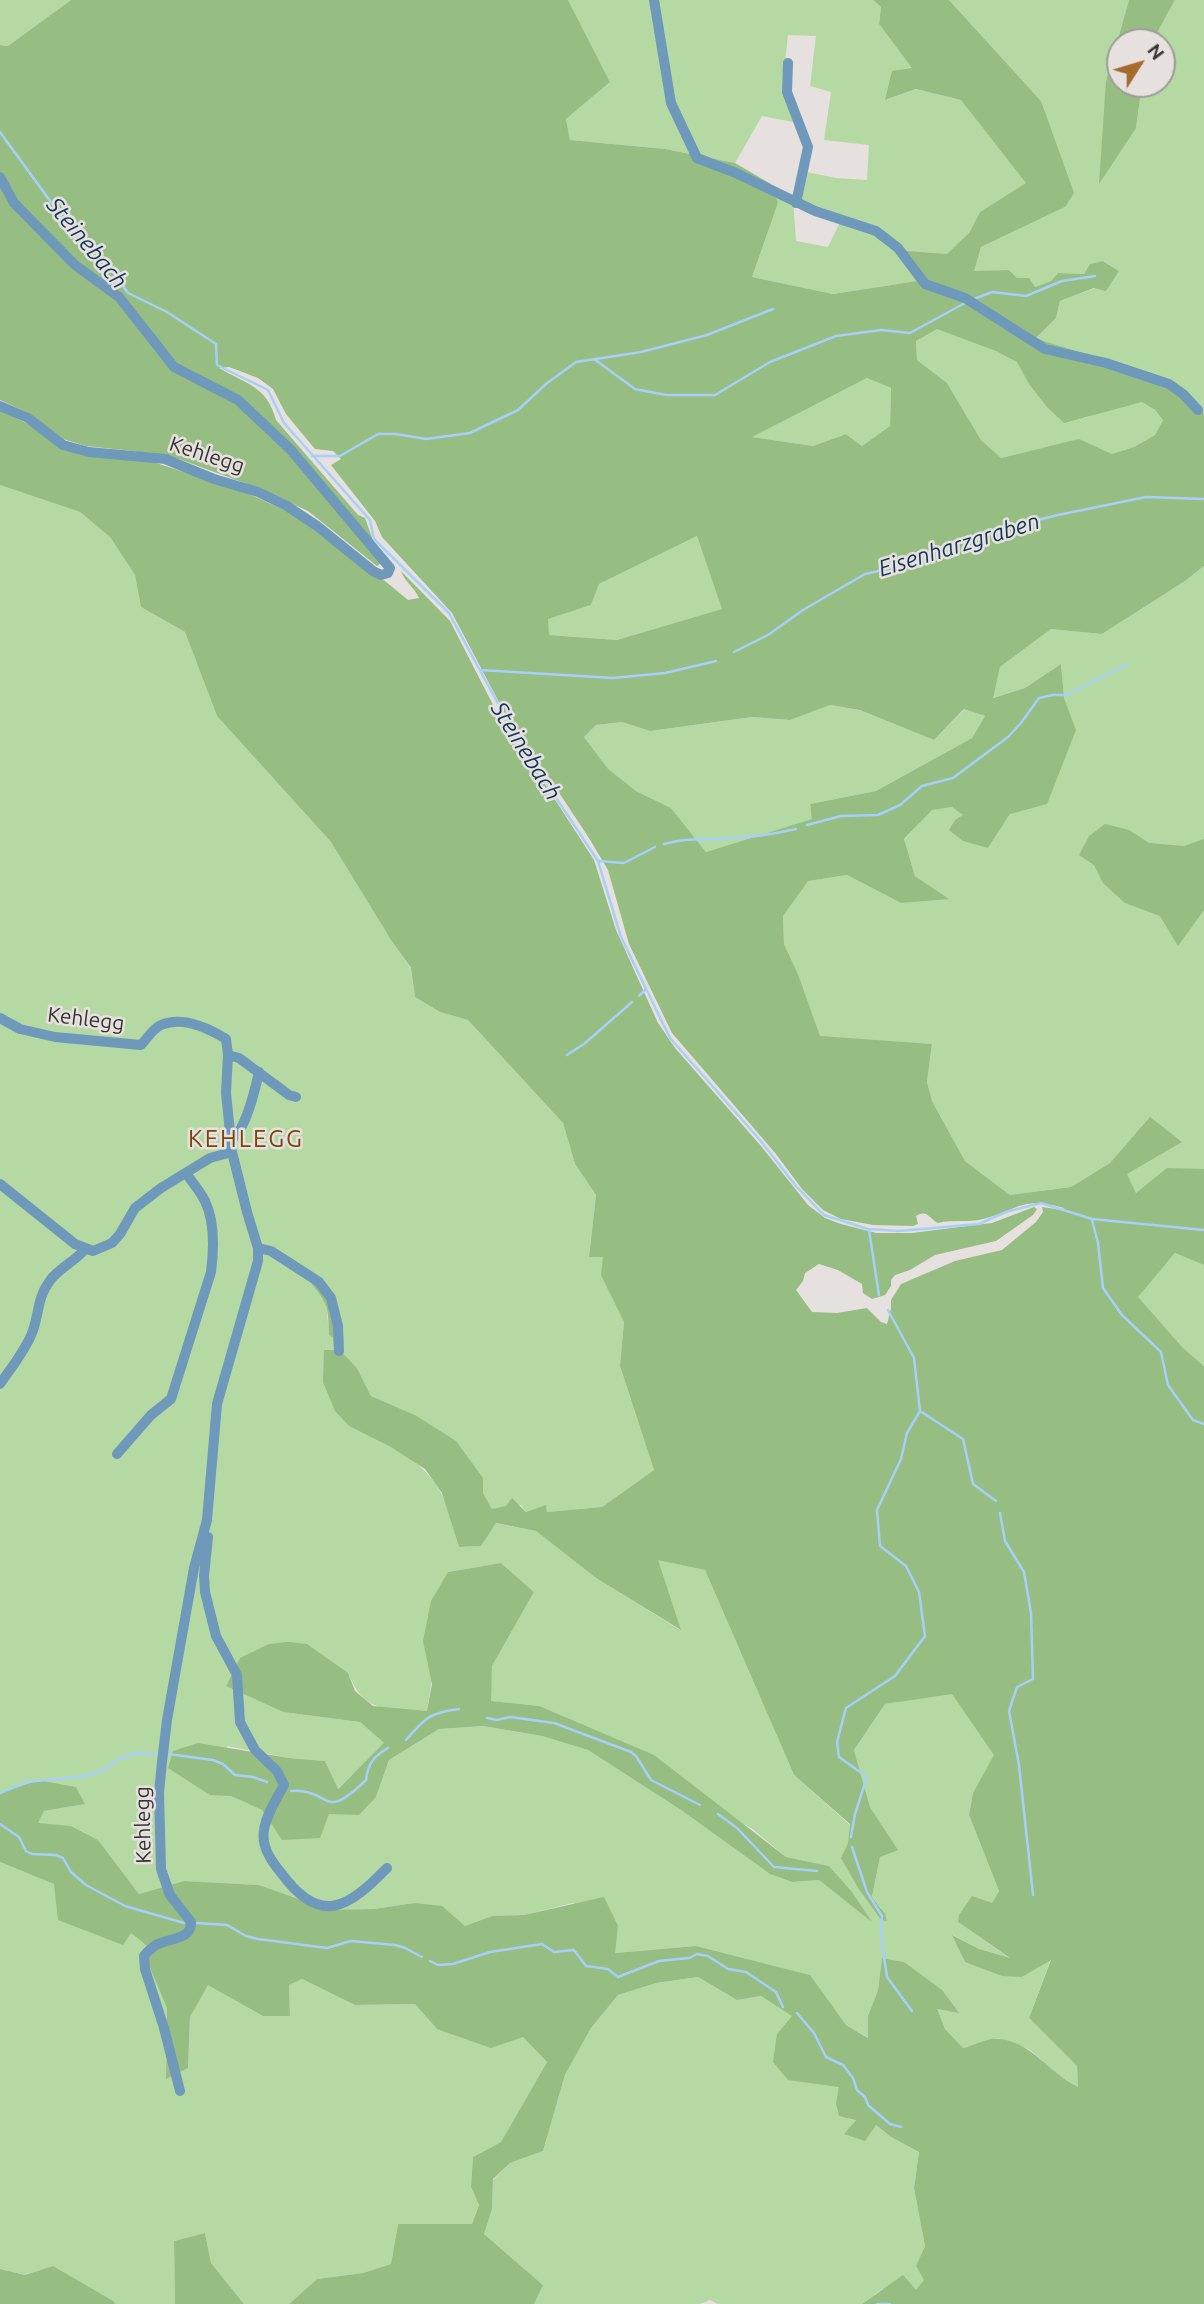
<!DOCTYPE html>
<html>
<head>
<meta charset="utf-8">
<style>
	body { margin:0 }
	#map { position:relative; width:1204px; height:2304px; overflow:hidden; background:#e6e0de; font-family:Ubuntu,sans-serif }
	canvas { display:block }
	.north { position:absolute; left:1106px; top:28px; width:70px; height:70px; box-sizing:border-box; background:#e6e0de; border:2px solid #a09c9a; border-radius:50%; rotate:53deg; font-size:19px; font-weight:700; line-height:28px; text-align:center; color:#373534 }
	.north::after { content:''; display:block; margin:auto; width:24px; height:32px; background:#a66b2d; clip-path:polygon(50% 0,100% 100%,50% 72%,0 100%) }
</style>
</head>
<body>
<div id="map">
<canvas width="1204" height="2304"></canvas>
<div class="north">N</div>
</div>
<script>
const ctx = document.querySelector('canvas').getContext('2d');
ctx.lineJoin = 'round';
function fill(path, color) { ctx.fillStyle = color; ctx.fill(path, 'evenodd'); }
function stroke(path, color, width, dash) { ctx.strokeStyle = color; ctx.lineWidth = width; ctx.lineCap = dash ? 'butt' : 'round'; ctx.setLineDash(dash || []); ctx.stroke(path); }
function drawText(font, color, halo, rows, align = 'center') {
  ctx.font = font + ' Ubuntu,sans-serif'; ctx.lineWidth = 5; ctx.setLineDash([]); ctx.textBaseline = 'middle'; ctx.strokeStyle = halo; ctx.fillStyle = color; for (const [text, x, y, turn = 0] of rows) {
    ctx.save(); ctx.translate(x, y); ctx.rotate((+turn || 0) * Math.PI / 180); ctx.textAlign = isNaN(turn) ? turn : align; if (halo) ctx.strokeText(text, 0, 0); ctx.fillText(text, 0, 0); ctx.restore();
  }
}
const green = new Path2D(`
	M0,0H71L8,46L0,45Z
	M568,0H873L881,7L879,24L913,69L886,100L916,89L961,100L1027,183L980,212L969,233L925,280L833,294L752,277L778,203L773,191L793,199L796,241L828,247L840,222L799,207L806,172L836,178L867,180L869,145L824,140L831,92L810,86L816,36L788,35L782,89L793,122L762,116L735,163L665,149L570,140L566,119L610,82Z
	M949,0H1129L1106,81L1136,128L1142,84H1162V42H1152L1175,0H1204V414L1200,404L1125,364L1054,345L1036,338L1056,318L1060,301L1095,288L1119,271L1104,261L1090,264L1084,274L1058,273L1051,281L1035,287L1017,278L1009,270L973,272L981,247L1065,207L1041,101Z
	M937,328L997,351L1018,362L1029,384L1085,418L1109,409L1142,402L1155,410L1163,420L1155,435L1134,447L1112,454L1079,440L1000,458L981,440L947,383L917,360L916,341Z
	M867,378L891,388L890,426L862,446L846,434L813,446L751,437Z
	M0,485L80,512L110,537L135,575L141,607L185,632L217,716L331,842L391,940L411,969L415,997L440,1012L468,1020L563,1123L575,1164L596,1195L589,1256L603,1257L624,1322L620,1366L654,1470L602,1507L547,1512L546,1506L526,1512L521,1505L492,1509L483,1493V1478L415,1415L371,1396L357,1368L337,1347L326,1295L312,1283L326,1301L329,1335L333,1338L334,1351L325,1350L349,1426C383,1440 421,1458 440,1491C450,1507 453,1529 459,1547L481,1546L495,1523L536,1531L596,1578L680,1630L657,1559L705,1570L794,1775L850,1825L848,1843L842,1858L858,1888L881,1920V1908L872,1897L880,1857L897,1849L870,1807L854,1750L885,1704L952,1693L995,1755L973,1793L969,1815L999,1891L992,1903L958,1922L1012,1960L979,1949L953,1935L965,1962L1022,1977L1051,1959L1029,2018L1077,2066L1078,2088L1056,2073L1029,2049L998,2038L963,2048L945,2029L936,2009L958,2012L904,1962L882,1958L878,1990L868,2016L869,2038L846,2025L809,1975L696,1946L614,1953L618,1926L573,1903L524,1915L492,1916L465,1926L414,1903L374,1909L320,1910L296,1898L259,1885L184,1881L139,1894L98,1840L71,1826L37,1824L44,1811L84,1804L76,1787L39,1780L0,1793ZM501,1563L534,1592L492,1666L490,1701L539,1706L754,1830L786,1857L829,1866L870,1920L819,1880L792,1882L770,1874L681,1810L588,1750L542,1736L483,1726L439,1729L389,1760L376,1797L329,1814L283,1840L262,1810L231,1796L227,1746L289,1758L325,1761L337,1789L385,1744L360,1722L283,1712L226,1686L240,1658L348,1673C365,1715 388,1708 427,1711L448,1572Z
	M697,536L723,609L617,640L549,635L547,619L591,605L599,584Z
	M1204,566V1169H1167L1136,1193L1126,1174L1150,1118L1110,1163L1071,1187L1010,1195L965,1161L932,1101L927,1082L932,1044L820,1037L798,974L784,944L783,916L807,881L847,875L901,903L947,898L915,876L904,840L932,809L952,807L964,815L955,820L950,830L988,848L1010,814L1075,731L1064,698L1061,664L1025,688L992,698L1000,667L1051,629L1102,634L1185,581Z
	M829,705L860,710L934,740L965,709L985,716L972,738L876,791L810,804L813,819L706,852L671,808L636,791L607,769L584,737L596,725L622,722L650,731L752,717L790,720Z
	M1175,1253L1204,1265V1366L1183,1348L1137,1297Z
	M0,1862L54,1884L131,1933L147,1946L167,2008L166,2078L188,2068L190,2017L208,1984L263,2016H290L289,1985L302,1979L355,2005L415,2004L437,2029L523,2037L547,2062L501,2142L473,2157L471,2187L479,2205L472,2224H398L391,2264L363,2273L317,2279L289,2304H244L211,2263L205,2233L174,2241L175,2304H115L53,2266L25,2275L0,2269Z
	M698,1977L737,2000L761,1996L793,2016L777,2034L840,2087L836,2103L856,2119L845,2135L876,2125L891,2137L919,2152L914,2188L925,2246L916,2266L925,2280L916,2290L882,2289L862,2304H718L710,2300L700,2304H534L542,2284L484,2234L492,2209L493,2180L510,2163L543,2151L565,2075L591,2028L618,1995L656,1983Z`);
const forest = new Path2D(`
	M71,0H568L610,82L566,119L570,140L665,149L735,163L771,184L778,203L752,277L833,294L924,280L906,251L947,254L969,233L980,212L1026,183L961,100L916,89L885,100L892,71L912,68L879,24L881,7L873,0H949L1041,101L1074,193L1065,207L981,247L974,271L1009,270L1017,278H1029L1035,287L1051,281L1058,273L1084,274L1090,264L1103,261L1119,271L1106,291L1094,288L1060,301L1056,318L1036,338C1078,355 1186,372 1204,414V566L1185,581L1102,634L1051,629L1000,667L993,698L1025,688L1061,664L1064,698L1076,730L1047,804L1010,814L988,848L963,841L949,830L955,820L963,815L952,807L932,810L904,839L915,876L949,899L901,903L847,875L808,881L783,916L784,944L798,974L820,1036L932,1044L927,1082L932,1101L965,1161L1010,1195L1071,1187L1110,1163L1150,1117L1182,1142L1127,1174L1136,1193L1167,1168L1204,1169V1265L1175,1253L1138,1297L1183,1348L1204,1366V2304H862L903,2275L916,2290L924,2280L916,2266L925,2246L914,2188L919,2152L891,2137L876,2125L865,2141L844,2134L856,2120L839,2116L836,2103L839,2087L788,2080L773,2062L777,2034L792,2016L761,1996L737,2000L698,1977L656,1983L618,1995L591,2028L565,2075L543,2151L510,2163L493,2179L492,2209L484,2234L543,2285L534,2304H289L317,2279L363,2273L391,2264L398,2224H472L479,2205L471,2187L473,2157L501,2142L547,2062L523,2037L491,2048L437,2029L415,2004L355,2005L302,1979L289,1985L290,2016H263L208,1985L190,2017L188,2068L166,2079L167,2008L149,1965L147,1946L131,1933L123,1945L58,1920L54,1884L0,1862V1793L39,1780L76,1787L85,1804L44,1811L38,1823L71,1826L98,1840L139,1894L184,1881L259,1885L296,1898L320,1910L374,1909L414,1903L442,1906L465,1926L492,1916L524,1915L604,1897L618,1926L615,1953L696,1946L810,1975L846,2025L868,2038V2016L878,1990L882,1958L904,1962L942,1990L959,2013L937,2009L945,2029L963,2048C974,2045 990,2037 1000,2039C1033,2043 1050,2074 1078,2087L1077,2066L1029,2018L1051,1960L1022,1977L1002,1976L965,1962L952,1935L979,1949L1010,1958L958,1922L959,1915L972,1896L992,1903L999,1891L969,1815L973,1793L994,1755L952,1694L885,1704L854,1750L870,1807L898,1850L880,1857L872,1897L885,1914L887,1921L881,1920L858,1888L841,1858L848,1843L850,1824L794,1775L705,1570L658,1560L681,1630L596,1578L536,1531L496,1523L481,1546L459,1547L442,1493L425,1469L391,1447L349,1426L335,1411L323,1382L324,1350H334L333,1338L329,1335C328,1308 329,1305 311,1283L322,1288L330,1306L337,1347L357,1368L371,1396L415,1415L456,1441L483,1478V1493L492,1509L506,1506L512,1498L526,1512L546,1505L547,1512L602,1507L654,1470L620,1366L624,1322L601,1275L603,1257H589L596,1195L575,1164L563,1123L468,1020L440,1012L415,997L411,968L391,940L331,842L217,716L185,632L141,607L135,575L110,537L80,512L0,485V410L30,425L52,442L153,462L240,490L293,514L373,575L385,581L408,600L419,598C415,588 404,581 401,571L450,621L510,738L532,764L594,860L616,930L658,1023L675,1048L761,1146L808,1205L825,1218L841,1224L876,1233H912L992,1223L1034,1207L1037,1209L1033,1215L996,1241L935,1255L910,1270L895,1275L891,1280V1286L885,1295L872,1299L863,1293L862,1284L838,1270L819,1264L805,1273L803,1281L796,1290L812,1312L837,1313L867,1308L881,1322L887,1324L891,1309V1300L901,1284L955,1261L1002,1250L1036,1222L1043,1212L1042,1207L1062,1210L1064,1208C1022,1196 1020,1209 983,1219C968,1223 953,1219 938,1223C929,1219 928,1209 916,1216L918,1224L913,1226L873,1225L841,1219L823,1210L802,1189L776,1154L672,1033L629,944L608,870L589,838L542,767L520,742L452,613L382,537L375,521L331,465L341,459L333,451L315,449L286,414L273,389L258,378L229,367L219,368C246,384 267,386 276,420L358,515L365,518L380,560V564L377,566L308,511L261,489L179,459L133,451L86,446L63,439L26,412L0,400V45L8,46ZM937,329L996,351L1017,362L1029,384L1047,407L1064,423L1142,402L1155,410L1163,420L1155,435L1134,447L1112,454L1079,439L1001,458L981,440L947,383L917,360L916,341ZM867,378L891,388L890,426L862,446L846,434L813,446L752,437ZM697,536L722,609L617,640L549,635L548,619L591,605L599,584ZM830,705L860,710L934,740L964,709L985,716L972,738L876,791L810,804L812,819L706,852L671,808L636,791L608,769L584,737L596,725L622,722L650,731L752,717L790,720Z
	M1129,0H1175L1152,42H1120V84H1142L1136,128L1099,184L1106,81Z
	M1105,824L1129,830L1149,843L1184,846L1204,839V910L1178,946L1160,916L1125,903L1103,883L1094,865L1079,855L1089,836Z
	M501,1563L534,1592L492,1666L491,1701L539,1706L654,1755L786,1857L829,1866L852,1892L872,1922L819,1880L792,1882L770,1874L681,1810L588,1750L542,1736L483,1726L439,1729L389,1760L376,1797L359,1815L329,1814L320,1838L282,1840L262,1810L231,1796L210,1795L168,1768L173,1751L198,1743L289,1758L325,1761L338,1789L384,1743L360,1722L283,1712L226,1686L240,1658L269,1644L288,1642L307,1644L348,1673L355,1691L373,1706L427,1711L432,1684L423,1641L431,1601L448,1572Z
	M205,2233L211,2263L244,2304H175L174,2241Z
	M53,2266L113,2301L115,2304H0V2269L25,2275Z`);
const stream = new Path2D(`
	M0,132L64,220L103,258L128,293L167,312L216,344L217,365L268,390L284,423L370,520L374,539L449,613L502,711L513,740L531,760L598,861L621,937L670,1038L760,1140L796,1186L824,1215L868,1229L899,1231L979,1224L1006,1212L1041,1203L1092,1219L1204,1230
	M974,299L992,292L1026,296L1062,281L1095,276
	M594,359L635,389L666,395H715L770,362L836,336L881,330L910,333L965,303
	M312,456H340L378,434H396L426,439L470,433L518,410L546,384L576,362L641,352L707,335L773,309
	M734,652L768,635L803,610L865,574L883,570L936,549L985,533L1058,515L1146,497L1204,499
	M480,670L613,678L665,673L716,661
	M807,825L841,816L878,815L900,805L922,786L953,778L1008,737L1021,723L1039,698L1053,695H1067L1127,664
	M664,844C686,838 697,840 719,839C745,838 770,835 796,829
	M599,861L624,863L655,847
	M639,996L646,989
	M567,1055L584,1044L632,1002
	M1092,1220L1098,1243L1103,1288L1122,1315L1161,1352L1168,1385L1193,1420L1204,1424
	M869,1230L879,1295
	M888,1310L914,1358L920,1411L963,1439L973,1484L996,1501
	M1000,1513L1005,1541L1024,1572L1031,1613L1033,1679L1017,1687L1009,1711L1019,1765L1033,1895
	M487,1718L497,1720L510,1717L554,1723L631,1752L636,1756L651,1780L700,1805
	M406,1740C425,1718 429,1713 459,1709
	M168,1754L213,1760L223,1764L235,1775L253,1777L267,1782
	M291,1791C332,1788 321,1824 366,1780C368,1763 374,1756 388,1748
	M0,1793L27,1782L85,1776L104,1770L120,1758L137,1753L156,1754
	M718,1814L737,1828L774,1867L817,1871
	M0,1824L19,1837L26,1851L32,1854L56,1855L63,1858L71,1872L86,1885L125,1906L184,1923
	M851,1837L855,1814L867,1777L839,1757L837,1742L846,1708L895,1676L925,1636L919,1592L906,1566L880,1546L877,1510L901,1459L907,1433L920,1411
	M852,1847L867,1892L882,1916L881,1935L887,1977L912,2011
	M197,1923L227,1925L246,1936L258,1939L327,1948L351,1941L395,1945L405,1948L422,1957
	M430,1961L438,1965L453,1964L490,1952L542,1944L554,1952L574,1950L586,1966L608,1969L618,1977L659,1961L689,1958L697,1954L708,1956L728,1969L746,1972L776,1992L783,2007
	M797,2013L814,2033L826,2057L843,2065L853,2078L857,2090L865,2097L868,2105L890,2124L901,2127
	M877,2304H890`);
const street = new Path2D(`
	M654,0L671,103L697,158L736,173L815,211L876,231L898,248L925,284L965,298L1045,349L1106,363L1169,384L1183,394L1198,410
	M788,63L787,92L808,147L796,203
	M0,177L14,203L75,265L119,297L174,367L238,400L290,449L390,568L388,573L381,575L373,571L317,526L287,506L258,492L214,479L165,459L89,452L63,445L28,418L0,406
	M0,1018L20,1029L55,1037L141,1045C147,1039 152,1029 161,1025C182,1016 208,1028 226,1039L228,1055L226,1093L232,1152L247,1212L258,1248V1261L217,1404L207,1520L194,1568L167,1720L162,1762L159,1793L161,1869L170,1895L191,1922C192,1939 171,1938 158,1944C152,1947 148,1951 144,1956L145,1969L164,2028L180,2091
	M228,1055L239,1058L289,1095L296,1097
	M231,1140C246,1130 255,1090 259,1072
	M0,1184L75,1244L93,1251L112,1243L120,1234L135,1208L161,1188L210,1158L232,1152
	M258,1248L271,1251L319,1282L331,1298L338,1326L339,1351
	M0,1384C11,1368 25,1351 32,1333C39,1316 37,1298 49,1282C58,1268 75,1262 85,1249
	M117,1454L151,1415L171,1399L211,1272C214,1249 215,1222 205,1201C200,1191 192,1182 186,1173
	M208,1537L204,1576L205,1592L216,1636L237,1675L240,1722L255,1750L277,1771L284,1785C277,1798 266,1815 264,1830C261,1847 272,1862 282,1874C321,1927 349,1907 387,1868`);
const streetNames = [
	["Kehlegg",207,455,18],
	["Kehlegg",86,1019,7],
	["Kehlegg",143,1825,-91]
];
const waterNames = [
	["Steinebach",87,243,50],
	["Eisenharzgraben",959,545,-17],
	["Steinebach",526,751,58]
];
const quarterNames = [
	["KEHLEGG",246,1139]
];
fill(green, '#b4d9a2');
fill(forest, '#96bd82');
stroke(stream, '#a6cff9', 2.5);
stroke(street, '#6f99bb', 10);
drawText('21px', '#373534', '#e6e0de', streetNames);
drawText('italic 23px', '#13385a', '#e6e0de', waterNames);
ctx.letterSpacing = '2px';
drawText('24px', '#7b4705', '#e6e0de', quarterNames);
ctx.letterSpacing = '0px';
</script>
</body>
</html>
